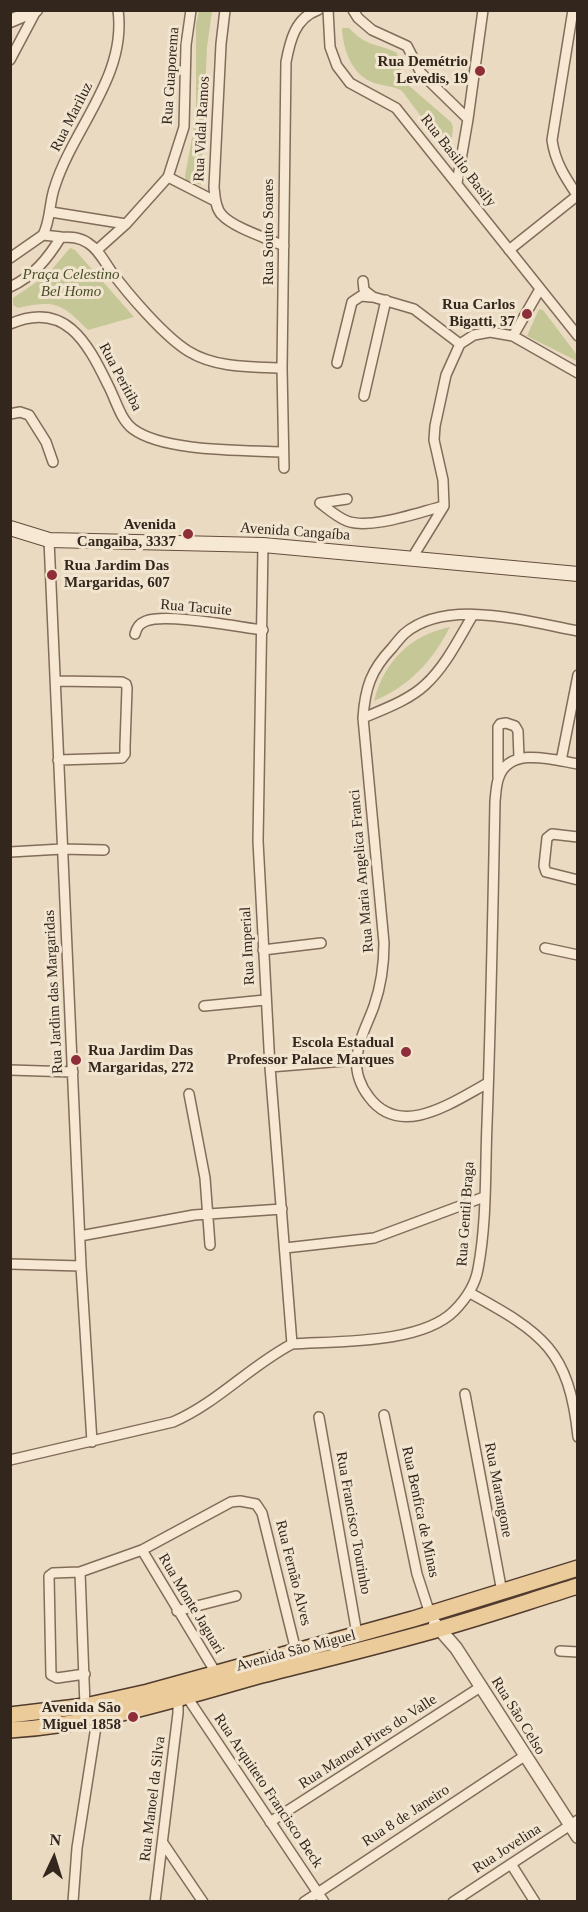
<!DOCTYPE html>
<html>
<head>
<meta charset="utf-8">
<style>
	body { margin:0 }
	#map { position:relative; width:588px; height:1912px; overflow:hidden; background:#eadac1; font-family:Georgia,serif }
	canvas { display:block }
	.frame { position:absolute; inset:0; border:12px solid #33261d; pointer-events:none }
	.north { position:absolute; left:24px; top:1828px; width:60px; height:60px; -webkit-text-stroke:4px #f2e5d0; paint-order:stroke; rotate:4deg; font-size:16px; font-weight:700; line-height:24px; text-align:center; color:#33261d }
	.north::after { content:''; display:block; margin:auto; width:21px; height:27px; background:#33261d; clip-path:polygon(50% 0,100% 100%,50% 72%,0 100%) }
</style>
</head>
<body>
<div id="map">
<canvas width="588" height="1912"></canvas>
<div class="frame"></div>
<div class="north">N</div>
</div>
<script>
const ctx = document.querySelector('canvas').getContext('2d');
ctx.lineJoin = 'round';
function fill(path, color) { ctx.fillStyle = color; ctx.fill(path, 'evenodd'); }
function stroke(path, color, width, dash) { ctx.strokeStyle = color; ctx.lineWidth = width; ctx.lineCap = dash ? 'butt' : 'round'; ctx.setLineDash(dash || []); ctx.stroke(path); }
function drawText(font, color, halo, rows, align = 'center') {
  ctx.font = font + ' Georgia,serif'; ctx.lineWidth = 6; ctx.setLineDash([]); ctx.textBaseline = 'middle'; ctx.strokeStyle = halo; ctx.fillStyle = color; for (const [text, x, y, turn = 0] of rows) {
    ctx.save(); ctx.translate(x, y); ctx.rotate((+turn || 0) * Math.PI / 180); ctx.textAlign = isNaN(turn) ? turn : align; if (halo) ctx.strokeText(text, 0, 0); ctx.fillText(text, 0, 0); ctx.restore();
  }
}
const green = new Path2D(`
	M199,11H212L207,47L201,185L186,180L185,176L196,116V24Z
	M342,28H349C366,47 377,43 397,53L402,76L407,84L451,122L453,127L450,155L402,91C393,86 384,86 374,83C352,75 343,50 342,28Z
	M70,248L75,250L134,317L88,330C61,303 55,300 18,308L13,305V298L47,275Z
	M539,309L543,310L577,355V361L527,336Z
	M450,627C433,660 410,686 374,701C384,662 410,635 450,627Z`);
const minor = new Path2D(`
	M225,10L221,44L214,187C215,196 215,208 222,215C234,228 267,238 284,246
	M328,10L330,47L337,66L350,83L396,108L578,336
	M353,10L358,18L372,30L407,46L421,73L468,119
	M573,10L552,140C555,162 565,177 577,195
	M10,60L36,11
	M168,177L215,201
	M457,183L468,119L483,10
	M51,212L126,224
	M43,235C51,219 49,202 55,186C74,127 127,76 118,10
	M97,250L126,224L168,177L184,127L186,45L191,10
	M509,250L578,195
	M10,258L43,235L61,237
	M363,281L364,290L373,297L414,309L460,344
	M10,287C34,276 48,258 61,237C71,237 79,237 88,243C98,249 104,261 111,271C128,294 164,336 188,351C215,368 251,367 282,368
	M10,324C65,300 87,342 108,385C116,400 120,419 133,429C164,452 243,450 282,452
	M513,336L540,289
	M337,363L352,302L361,296L371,297
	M364,396L386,300
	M10,414L20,412L29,415L46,442L53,462
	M284,468L282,368L286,62C290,41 295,18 318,10
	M320,503C328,509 337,517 347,521C371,530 419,512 444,506
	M320,503L347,499
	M49,540L81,1266L92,1442
	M263,545L258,841L270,1067L292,1344
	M412,558L444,506L443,480L434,440L435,426L446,375L460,344L474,335L490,332L513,336L578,373
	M135,634C137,627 139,624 146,621C167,613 238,627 263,630
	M56,681L122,682L126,684L127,688L125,746V754L122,758L58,760
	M363,718C384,709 409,700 425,685C446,666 459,638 473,615
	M561,761L578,675
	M498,777V727L500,724L506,723L515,726L518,731L519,758
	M578,837L552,834L547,838L544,866L546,872L578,880
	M10,852L62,849L104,850
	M545,948L578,955
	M263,950L321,943
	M204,1006L265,1000
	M270,1067L356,1060
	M10,1070L73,1072
	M488,1083C454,1101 401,1140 369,1097C361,1087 355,1072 357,1059C358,1040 368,1023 374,1006C381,986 384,964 384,943L363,718C365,688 371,670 392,648C396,643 400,638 404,634C447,597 528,622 578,631
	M189,1094L205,1178L210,1245
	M80,1236L194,1215L282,1209
	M285,1248L374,1238L484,1197
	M10,1264L81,1266
	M470,1293C543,1333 569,1350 578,1437
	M465,1394L502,1592
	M384,1415L417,1574L430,1614
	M319,1417L357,1634
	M10,1460L173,1422C217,1403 250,1366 292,1344C337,1341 421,1344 454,1311C466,1299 475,1286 478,1269C487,1222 485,1171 487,1124C491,1016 493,909 495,801C496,793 496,784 499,777C510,746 554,760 578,764
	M142,1550L216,1673
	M80,1572L85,1706
	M177,1611L236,1596
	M560,1651L578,1652
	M85,1674L57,1678L51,1675L49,1576L53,1573L80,1572L142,1550L231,1502L240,1501L256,1504L262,1513L296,1651
	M187,1697L324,1902
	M270,1822L482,1686
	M163,1843L203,1902
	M511,1864L535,1902
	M73,1902L77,1848L97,1720
	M155,1902L178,1713V1700
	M304,1902L526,1755
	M453,1902L578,1820`);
const tertiary = new Path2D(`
	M10,21L36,10
	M435,1624L456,1648L578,1837`);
const secondary = new Path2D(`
	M10,528L49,540L263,545L578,574`);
const primary = new Path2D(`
	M10,1715L85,1706L148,1692L413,1619L578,1568
	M10,1730C96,1725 176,1699 258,1676C313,1662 367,1649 421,1634C474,1620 526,1602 578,1586`);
const markers = [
	[480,71,6,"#8d2e38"],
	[527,314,6,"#8d2e38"],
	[188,534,6,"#8d2e38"],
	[52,575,6,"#8d2e38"],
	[406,1052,6,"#8d2e38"],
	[76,1060,6,"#8d2e38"],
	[133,1717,6,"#8d2e38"]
];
const poiNames = [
	["Rua Demétrio",468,62],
	["Levedis, 19",468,79],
	["Rua Carlos",515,305],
	["Bigatti, 37",515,322],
	["Avenida",176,525],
	["Cangaiba, 3337",176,542],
	["Rua Jardim Das",64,566,"left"],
	["Margaridas, 607",64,583,"left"],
	["Escola Estadual",394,1043],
	["Professor Palace Marques",394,1060],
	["Rua Jardim Das",88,1051,"left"],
	["Margaridas, 272",88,1068,"left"],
	["Avenida São",121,1708],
	["Miguel 1858",121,1725]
];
const streetNames = [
	["Rua Guaporema",171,76,-86],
	["Rua Mariluz",72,117,-63],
	["Rua Vidal Ramos",202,129,-87],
	["Rua Basilio Basily",458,161,52],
	["Rua Souto Soares",269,232,-90],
	["Rua Peritiba",120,377,62],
	["Avenida Cangaíba",295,532,4],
	["Rua Tacuite",196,608,5],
	["Rua Maria Angelica Franci",362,871,-95],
	["Rua Imperial",248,946,-93],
	["Rua Jardim das Margaridas",54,992,-93],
	["Rua Gentil Braga",466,1214,-86],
	["Rua Marangone",498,1490,79],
	["Rua Benfica de Minas",420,1512,78],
	["Rua Francisco Tourinho",353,1523,80],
	["Rua Fernão Alves",293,1573,76],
	["Rua Monte Jaguari",191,1604,59],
	["Avenida São Miguel",296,1651,-15],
	["Rua São Celso",518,1716,58],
	["Rua Manoel Pires do Valle",368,1742,-33],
	["Rua Arquiteto Francisco Beck",268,1791,56],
	["Rua Manoel da Silva",153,1799,-83],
	["Rua 8 de Janeiro",406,1816,-33],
	["Rua Jovelina",507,1849,-33]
];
const parkNames = [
	["Praça Celestino",71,275],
	["Bel Homo",71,292]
];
fill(green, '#c6c796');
stroke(minor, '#826c5a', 12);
stroke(tertiary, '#826c5a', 15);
stroke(secondary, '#644d3d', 16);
stroke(primary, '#503b2e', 18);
stroke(minor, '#f6e8d3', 9);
stroke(tertiary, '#f6e8d3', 12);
stroke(secondary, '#f6e8d3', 14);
stroke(primary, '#eccb9b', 15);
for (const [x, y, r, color] of markers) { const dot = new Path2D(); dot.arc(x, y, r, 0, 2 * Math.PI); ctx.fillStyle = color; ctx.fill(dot); stroke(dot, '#f2e5d0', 2); }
drawText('bold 15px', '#33261d', '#f2e5d0', poiNames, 'right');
drawText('15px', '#33261d', '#f2e5d0', streetNames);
drawText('italic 15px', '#484e25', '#f2e5d0', parkNames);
</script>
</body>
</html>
